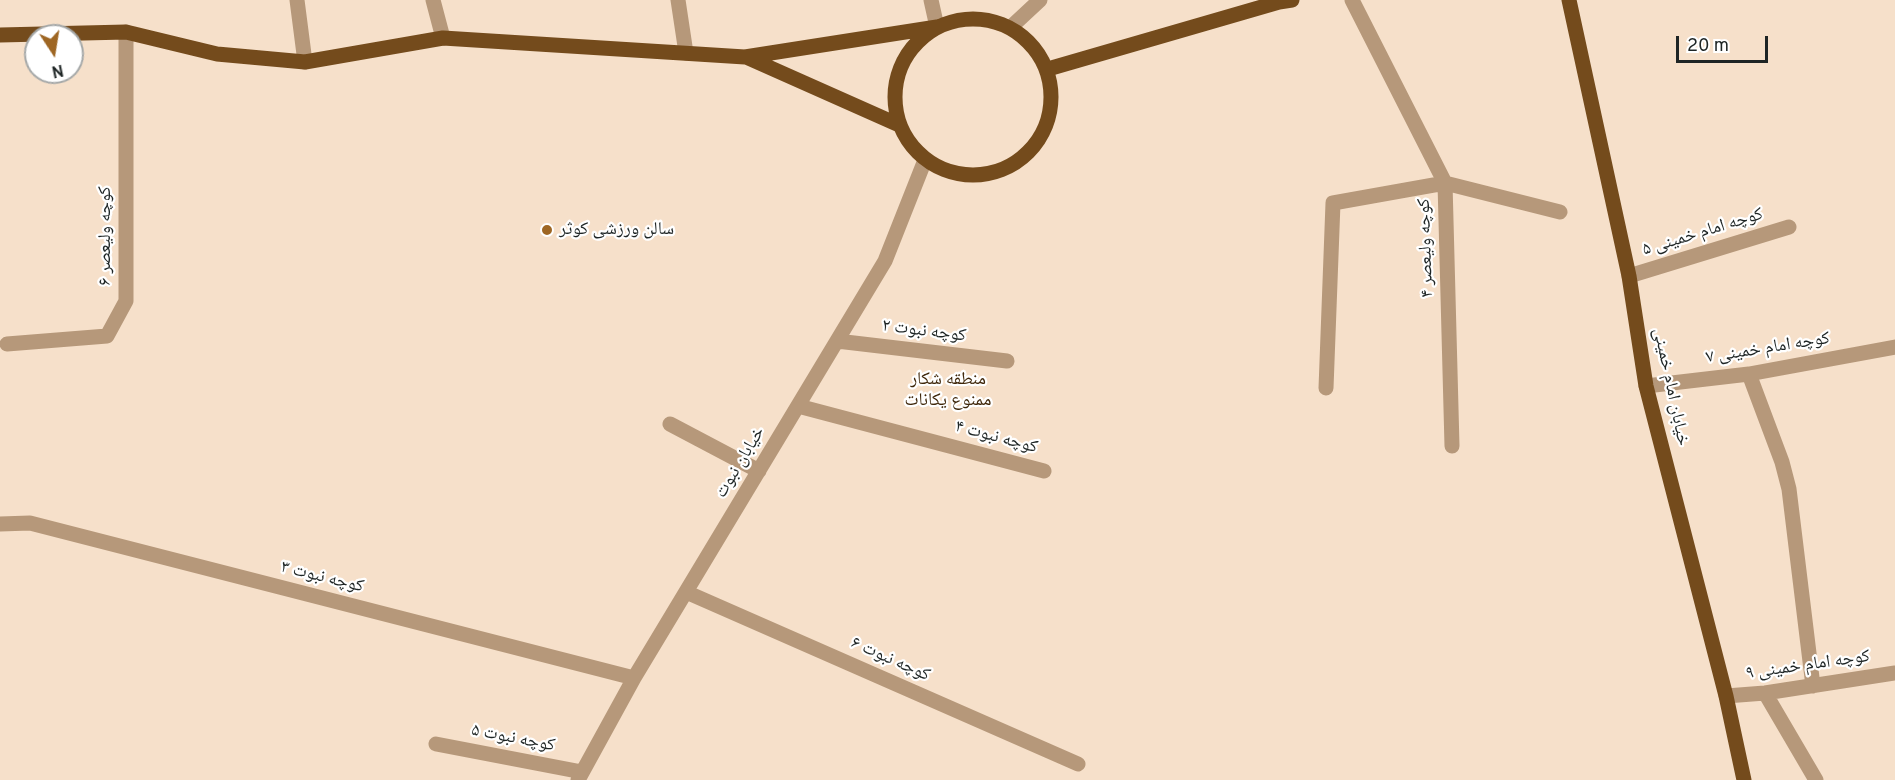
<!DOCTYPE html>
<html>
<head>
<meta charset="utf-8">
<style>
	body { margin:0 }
	#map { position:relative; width:1895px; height:780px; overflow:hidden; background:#eafcfc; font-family:Overpass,sans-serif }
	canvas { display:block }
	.north { position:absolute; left:24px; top:24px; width:60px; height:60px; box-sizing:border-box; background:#fff; border:2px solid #a5a8a8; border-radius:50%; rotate:168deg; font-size:16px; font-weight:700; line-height:24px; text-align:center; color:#1e2525 }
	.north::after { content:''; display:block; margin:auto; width:21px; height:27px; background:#9e6623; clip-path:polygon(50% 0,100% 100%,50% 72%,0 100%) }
	.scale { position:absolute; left:1676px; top:36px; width:92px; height:27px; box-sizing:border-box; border:3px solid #1e2525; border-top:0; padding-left:8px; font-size:18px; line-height:21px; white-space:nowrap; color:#1e2525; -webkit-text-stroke:4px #fff; paint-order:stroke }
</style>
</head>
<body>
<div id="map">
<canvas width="1895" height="780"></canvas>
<div class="north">N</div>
<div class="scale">20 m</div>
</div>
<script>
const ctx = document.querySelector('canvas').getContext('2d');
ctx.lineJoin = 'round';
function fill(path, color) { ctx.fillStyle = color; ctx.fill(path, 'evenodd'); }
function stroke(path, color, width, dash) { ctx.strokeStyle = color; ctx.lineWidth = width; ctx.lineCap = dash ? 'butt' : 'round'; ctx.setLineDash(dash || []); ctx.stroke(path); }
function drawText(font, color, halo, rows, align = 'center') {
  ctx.font = font + ' Overpass,"Noto Naskh Arabic",sans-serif'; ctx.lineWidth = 4.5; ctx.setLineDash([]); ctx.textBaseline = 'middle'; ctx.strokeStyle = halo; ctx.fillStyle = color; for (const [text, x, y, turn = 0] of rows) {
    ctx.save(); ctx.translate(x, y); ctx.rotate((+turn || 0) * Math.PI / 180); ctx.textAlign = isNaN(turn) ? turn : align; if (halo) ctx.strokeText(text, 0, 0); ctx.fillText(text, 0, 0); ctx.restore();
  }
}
const green = new Path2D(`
	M0,0H1895V780H0ZM36,36H72V72H36Z`);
const minor = new Path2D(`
	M297,0L305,62
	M433,0L443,38
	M678,0L686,53
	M931,0L937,27
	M1352,0L1445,183L1452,446
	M1011,27L1040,0
	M1629,276L1789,227
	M837,341L1007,361
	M7,344L107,336L126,301V32
	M1749,374L1782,462L1789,489L1813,686
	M1646,386L1749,374L1895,347
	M1326,388L1333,203L1445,183L1560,212
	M798,406L1044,471
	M670,424L759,471
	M0,524L30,523L634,678
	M686,592L1078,764
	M1765,693L1816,780
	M1726,696L1765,693L1895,673
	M436,744L582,772
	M578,780L634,678L885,261L925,160`);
const major = new Path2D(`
	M1569,0L1629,276L1646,386L1726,696L1744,780
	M895 97a78 78 0 1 1 156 0a78 78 0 1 1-156 0Z
	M0,35L126,32L217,54L305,62L443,38L745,57L937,27
	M746,57L899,125
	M1048,69L1279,2L1292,0`);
const markers = [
	[547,230,6,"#9e6623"]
];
const poiNames = [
	["سالن ورزشی کوثر",559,230]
];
const streetNames = [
	["کوچه امام خمینی ۵",1703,233,-17],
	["کوچه ولیعصر ۶",106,236,-90],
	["کوچه ولیعصر ۴",1427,248,-92],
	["کوچه نبوت ۲",924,332,7],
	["کوچه امام خمینی ۷",1768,349,-9],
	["خیابان امام خمینی",1670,387,78],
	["کوچه نبوت ۴",996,438,15],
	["خیابان نبوت",741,463,-59],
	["کوچه نبوت ۳",322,578,14],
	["کوچه نبوت ۶",890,660,24],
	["کوچه امام خمینی ۹",1808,666,-8],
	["کوچه نبوت ۵",513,739,11]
];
const parkNames = [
	["منطقه شکار",948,380],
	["ممنوع یکانات",948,401]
];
fill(green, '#f6e0ca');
stroke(minor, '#b6987a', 15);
stroke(major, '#744b1c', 15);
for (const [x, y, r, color] of markers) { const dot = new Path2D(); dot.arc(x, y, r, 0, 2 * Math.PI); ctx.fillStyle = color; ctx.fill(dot); stroke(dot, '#fff', 2); }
drawText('18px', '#1e2525', '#fff', poiNames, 'left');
drawText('18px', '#1e2525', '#fff', streetNames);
drawText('18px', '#3f270a', '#fff', parkNames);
</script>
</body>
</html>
